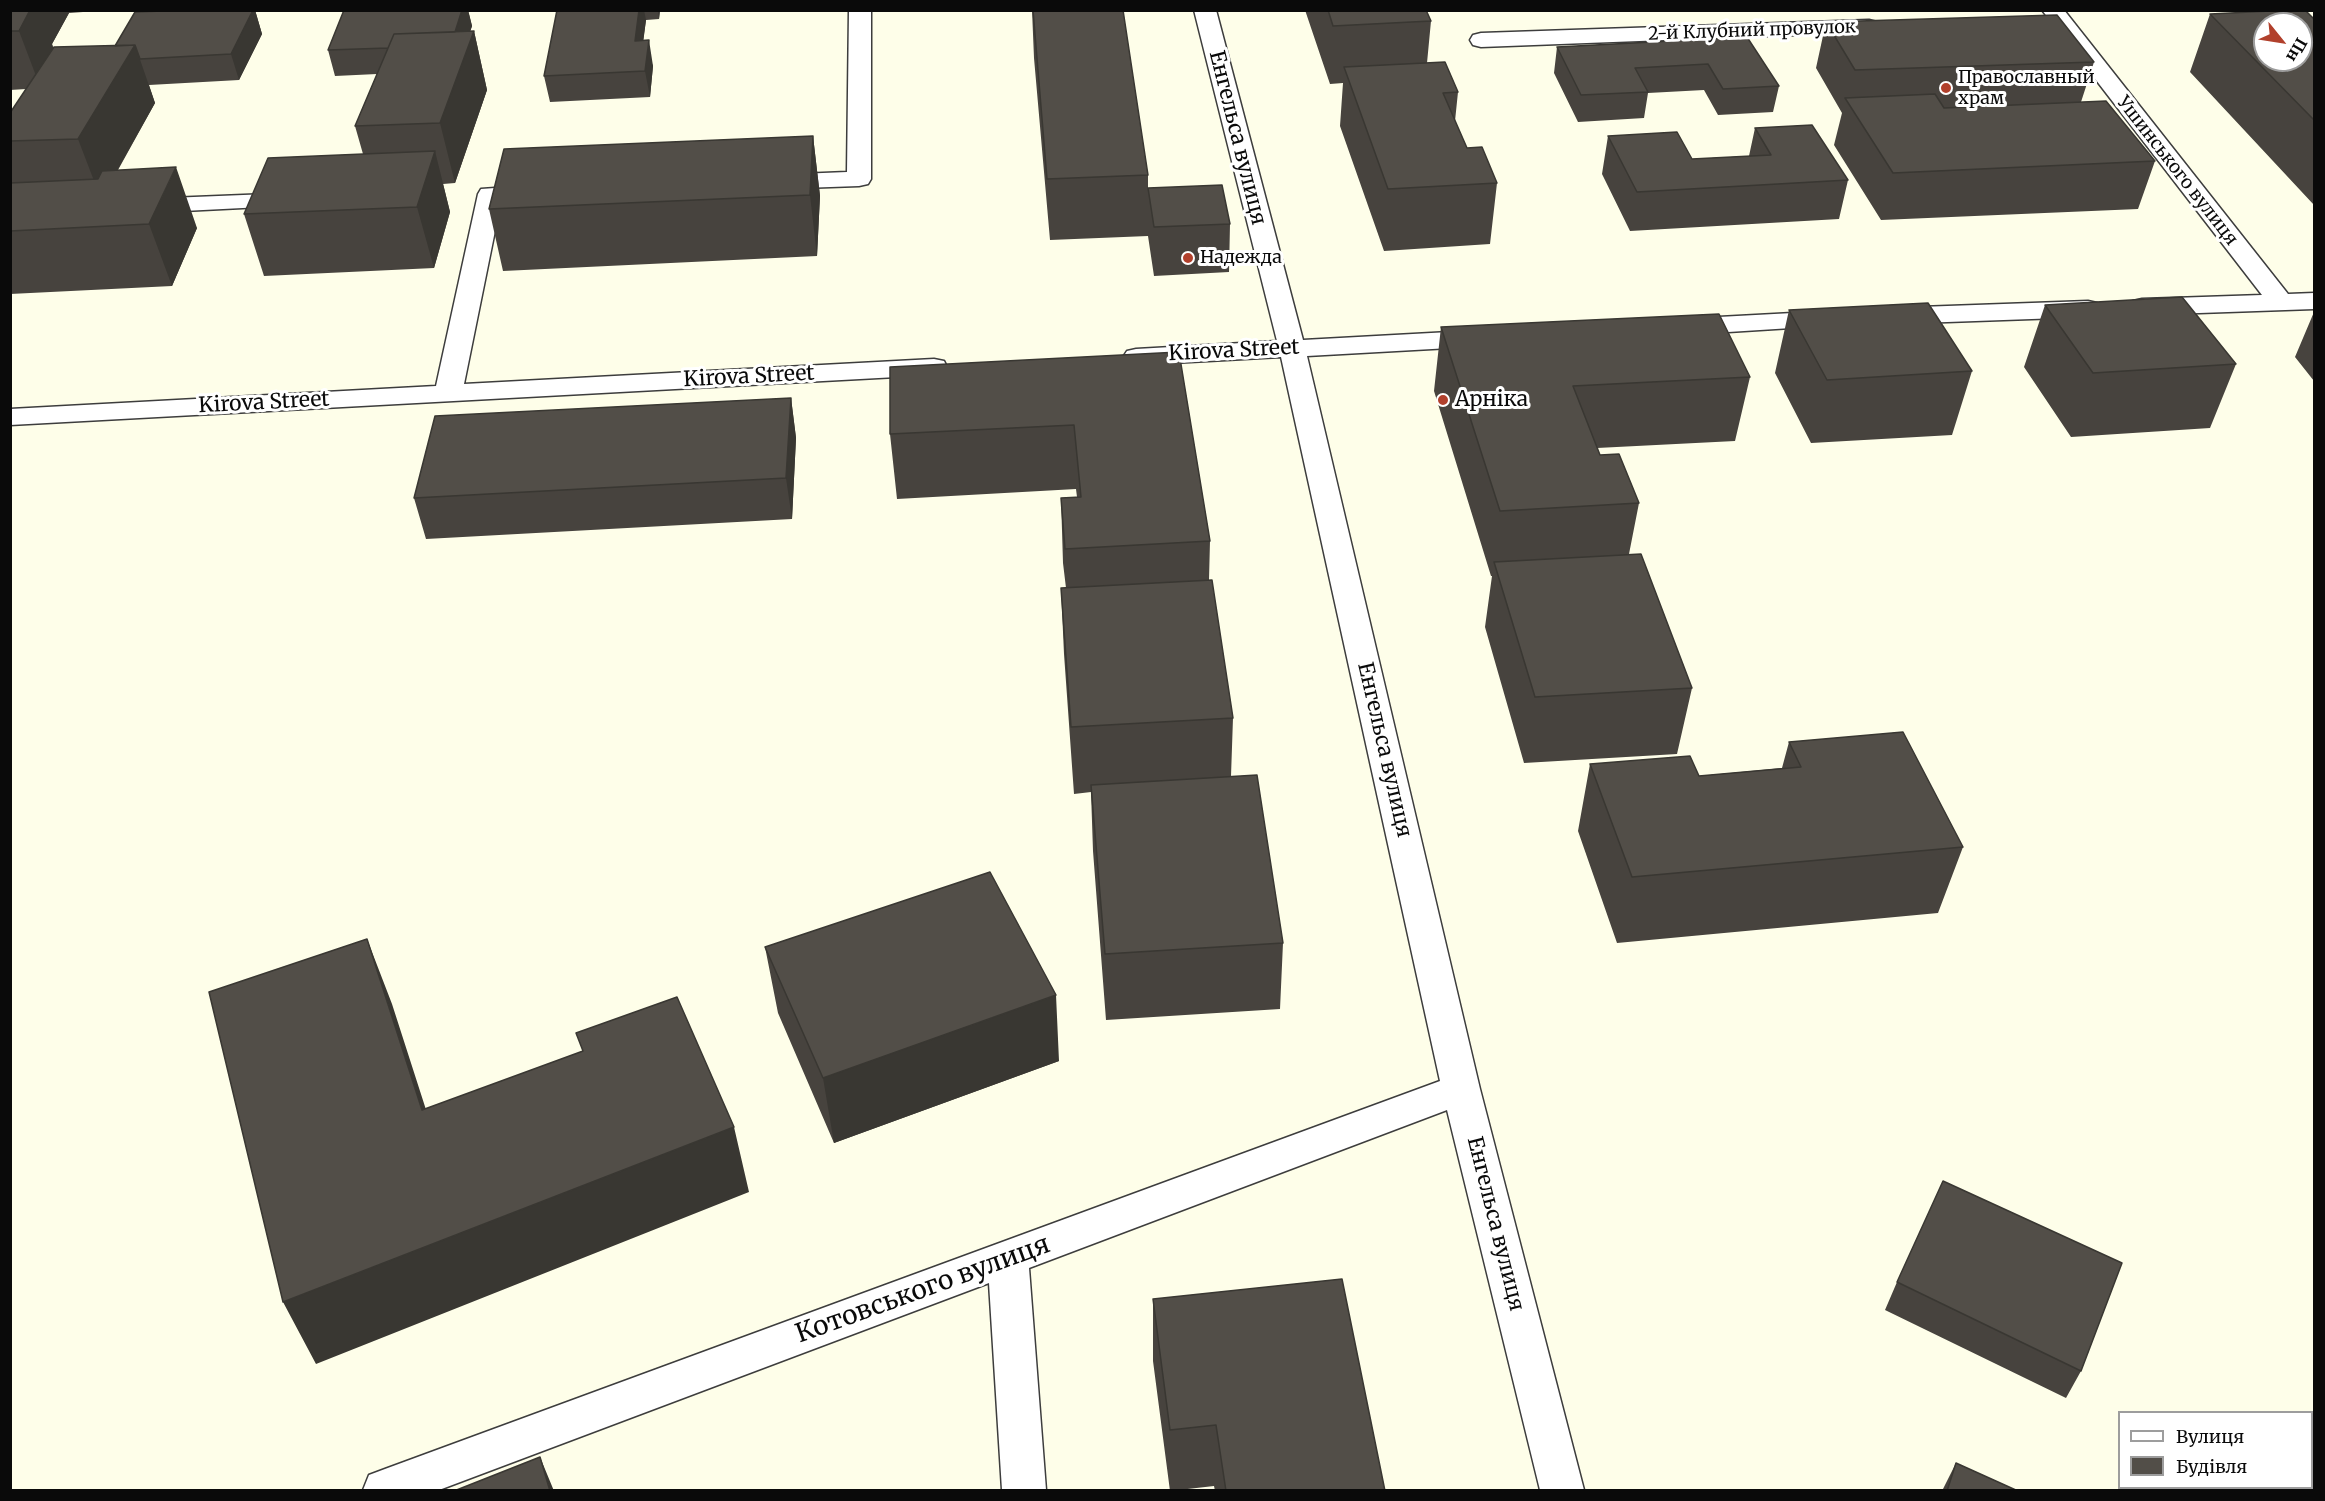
<!DOCTYPE html>
<html>
<head>
<meta charset="utf-8">
<style>
	body { margin:0 }
	#map { position:relative; width:2325px; height:1501px; overflow:hidden; background:#fefee9; font-family:Merriweather,serif }
	canvas { display:block }
	.frame { position:absolute; inset:0; border:12px solid #0a0a0a; pointer-events:none }
	.legend { position:absolute; left:2118px; top:1411px; width:195px; height:78px; box-sizing:border-box; background:#fff; border:2px solid #9d9d9d; margin:0; padding:8px 10px; list-style:none; font-size:18px; color:#0a0a0a }
	.legend li { display:flex; align-items:center; gap:12px; height:30px }
	.legend b { width:30px; border:2px solid #9d9d9d }
	.north { position:absolute; left:2253px; top:12px; width:60px; height:60px; box-sizing:border-box; background:#fff; border:2px solid #9d9d9d; border-radius:50%; rotate:120deg; font-size:16px; font-weight:700; line-height:24px; text-align:center; color:#0a0a0a }
	.north::after { content:''; display:block; margin:auto; width:21px; height:27px; background:#b1402c; clip-path:polygon(50% 0,100% 100%,50% 72%,0 100%) }
</style>
</head>
<body>
<div id="map">
<canvas width="2325" height="1501"></canvas>
<div class="frame"></div>
<ul class="legend">
<li><b style="height:8px;background:#fff"></b>Вулиця</li>
<li><b style="height:16px;background:#524e48"></b>Будівля</li>
</ul>
<div class="north">Пн</div>
</div>
<script>
const ctx = document.querySelector('canvas').getContext('2d');
ctx.lineJoin = 'round';
function stroke(path, color, width, dash) { ctx.strokeStyle = color; ctx.lineWidth = width; ctx.lineCap = dash ? 'butt' : 'round'; ctx.setLineDash(dash || []); ctx.stroke(path); }
function fill(path, color) { ctx.fillStyle = color; ctx.fill(path, 'evenodd'); }
function drawText(font, color, halo, rows, align = 'center') {
  ctx.font = font + ' Merriweather,serif'; ctx.lineWidth = 6; ctx.setLineDash([]); ctx.textBaseline = 'middle'; ctx.strokeStyle = halo; ctx.fillStyle = color; for (const [text, x, y, turn = 0] of rows) {
    ctx.save(); ctx.translate(x, y); ctx.rotate((+turn || 0) * Math.PI / 180); ctx.textAlign = isNaN(turn) ? turn : align; if (halo) ctx.strokeText(text, 0, 0); ctx.fillText(text, 0, 0); ctx.restore();
  }
}
const minor = new Path2D(`
	M849,10H871V179L868,184L859,186L774,189L765,187L762,182L765,177L774,175L847,172Z
	M1194,10H1216L1303,340L1486,330L1495,332L1499,338L1495,344L1486,346L1307,356L1480,1089L1584,1490H1540L1447,1110L1029,1268L1046,1490H1002L989,1283L439,1490H363L369,1475L385,1469L1440,1081L1281,357L1136,365L1127,363L1123,357L1127,351L1136,349L1277,341Z
	M2042,10H2064L2288,294L2314,293V309L2142,315L2133,313L2129,307L2133,301L2142,299L2262,295Z
	M1869,20L1877,22L1880,27L1877,32L1481,47L1473,45L1470,40L1473,35L1481,33Z
	M537,185L546,187L549,192L546,197L501,201L464,384L934,359L944,361L947,367L944,373L934,375L10,425V409L436,386L478,194L481,189Z
	M293,193L302,195L305,200L302,205L144,213L135,211L132,206L135,201L144,199Z
	M2088,301L2097,303L2101,309L2097,315L2088,317L1891,324L1882,322L1878,316L1882,310L1891,308Z
	M1830,311L1839,313L1843,319L1839,325L1681,335L1672,333L1668,327L1672,321L1681,319Z`);
const wall = new Path2D(`
	M10,10H84L83,12L69,13L52,44L53,48L115,46L192,10H255L262,34L239,80L149,85L155,103L118,170L197,228L172,286L10,294V113L26,89L10,90Z
	M344,10H468L472,26L470,32L474,31L487,90L455,183L443,184L450,212L434,268L264,276L244,214L363,154L355,126L377,74L335,76L328,50Z
	M557,10H660L659,19L646,20L643,41L653,66L650,97L550,102L544,76Z
	M1032,10L1148,175V188L1230,224L1229,272L1154,276L1148,236L1050,240L1034,58Z
	M1305,10H1426L1431,21L1427,63L1458,92L1455,121L1467,148L1497,183L1490,244L1384,251L1340,126L1343,83L1330,84Z
	M2210,14L2314,19V205L2190,72Z
	M1826,22L2094,62L2081,102L2155,161L2138,209L1881,220L1834,145L1842,113L1816,68Z
	M1747,37L1779,86L1773,112L1718,115L1704,90L1648,93L1644,118L1578,122L1554,73L1557,47Z
	M1755,128L1848,180L1839,219L1630,231L1602,174L1608,136L1692,159L1749,156Z
	M813,136L820,196L817,256L503,271L489,209Z
	M2045,305L2236,364L2210,428L2071,437L2024,367Z
	M1789,310L1972,371L1952,435L1811,443L1775,373Z
	M2314,312V381L2295,357Z
	M1441,327L1750,377L1735,441L1597,448L1600,455L1639,503L1629,554L1692,688L1677,754L1524,763L1485,627L1492,576H1491L1434,391Z
	M1179,352L1210,541L1209,580L1233,718L1231,776L1283,943L1280,1009L1106,1020L1093,851L1091,792L1074,794L1064,654L1061,588H1066L1063,563L1061,498L1077,497L1076,489L897,499L890,434Z
	M791,398L796,438L792,519L426,539L414,498Z
	M1789,742L1963,847L1938,913L1617,943L1578,831L1590,764L1699,776L1782,768Z
	M765,947L1059,1061L834,1143L778,1013Z
	M1897,1282L2081,1371L2066,1398L1885,1310Z
	M1153,1299L1385,1491H1215L1214,1486L1170,1491L1153,1361Z
	M1956,1463L2018,1491H1942Z`);
const shadedWall = new Path2D(`
	M24,10H68L69,13L52,44L57,59L41,89L19,31Z
	M253,10H255L262,34L239,80L231,54Z
	M462,10H468L472,26L456,71L450,46Z
	M639,10H644L646,20L640,67L635,41Z
	M658,10H660L659,19Z
	M474,31L487,90L455,183L440,123Z
	M649,40L653,66L650,97L645,71Z
	M135,45L155,103L101,199L78,139Z
	M813,136L820,196L817,256L810,195Z
	M435,151L450,212L434,268L417,207Z
	M176,167L197,228L172,286L149,224Z
	M791,398L796,438L792,519L786,478Z
	M367,939L392,1004L447,1175L422,1110Z
	M1056,995L1059,1061L834,1143L823,1078Z
	M734,1127L749,1192L316,1364L283,1302Z
	M540,1457L554,1491H550Z`);
const building = new Path2D(`
	M10,10H30L19,31H10Z
	M192,10H253L231,54L140,59L135,45L115,46L135,12Z
	M344,10H462L455,32L394,34L388,48L328,50Z
	M557,10H639L635,41L649,40L645,71L544,76Z
	M1033,10H1123L1148,175L1047,179Z
	M1328,10H1426L1431,21L1333,26Z
	M2291,10H2305L2314,19V120L2210,14ZM2265,24H2301V60H2265Z
	M2057,15L2094,62L1855,70L1826,22Z
	M474,31L440,123L355,126L394,34Z
	M1747,37L1779,86L1723,89L1708,64L1635,68L1648,92L1581,95L1557,47Z
	M135,45L78,139L10,141V113L54,47Z
	M1445,62L1458,92L1443,93L1467,148L1482,147L1497,183L1388,189L1344,67Z
	M1935,94L1944,108L2106,101L2155,161L1893,173L1845,98Z
	M1812,125L1848,180L1637,192L1608,136L1677,132L1692,159L1771,155L1755,128Z
	M813,136L810,195L489,209L504,149Z
	M435,151L417,207L244,214L268,158Z
	M176,167L149,224L10,231V183L98,179L102,171Z
	M1222,185L1230,224L1154,227L1148,188Z
	M2182,297L2236,364L2093,373L2045,305Z
	M1928,303L1972,371L1827,380L1789,310Z
	M1719,314L1750,377L1573,386L1600,455L1619,454L1639,503L1500,511L1441,327Z
	M1179,352L1210,541L1065,549L1061,498L1081,497L1074,425L890,434V367Z
	M791,398L786,478L414,498L435,416Z
	M1641,554L1692,688L1535,697L1494,562Z
	M1212,580L1233,718L1071,727L1061,588Z
	M1903,732L1963,847L1632,877L1590,764L1690,756L1699,776L1801,767L1789,742Z
	M1257,775L1283,943L1105,954L1091,785Z
	M990,872L1056,995L823,1078L765,947Z
	M367,939L422,1110L583,1051L576,1033L677,997L734,1127L283,1302L209,992Z
	M1943,1181L2122,1263L2081,1371L1897,1282Z
	M1342,1279L1385,1491H1226L1216,1425L1170,1430L1153,1299Z
	M540,1457L550,1491H454Z
	M1956,1463L2018,1491H1947Z`);
const markers = [
	[1946,88,6,"#b1402c"],
	[1188,258,6,"#b1402c"],
	[1443,400,6,"#b1402c"]
];
const farStreetnames = [
	["2-й Клубний провулок",1752,31,-2],
	["Ушинського вулиця",2177,171,52]
];
const farPoinames = [
	["Православный",1958,78],
	["храм",1958,99],
	["Надежда",1200,258]
];
const streetNames = [
	["Енгельса вулиця",1237,138,76],
	["Kirova Street",1234,351,-3],
	["Kirova Street",749,377,-3],
	["Kirova Street",264,403,-3],
	["Енгельса вулиця",1384,750,77],
	["Енгельса вулиця",1495,1224,76]
];
const poiNames = [
	["Арніка",1455,400]
];
const nearStreetnames = [
	["Котовського вулиця",923,1290,-20]
];
stroke(minor, '#3d3d3d', 3);
fill(minor, '#fff');
fill(wall, '#47433e');
fill(shadedWall, '#393732');
fill(building, '#524e48');
stroke(building, '#393732', 1.5);
for (const [x, y, r, color] of markers) { const dot = new Path2D(); dot.arc(x, y, r, 0, 2 * Math.PI); ctx.fillStyle = color; ctx.fill(dot); stroke(dot, '#fff', 2); }
drawText('18px', '#0a0a0a', '#fff', farStreetnames);
drawText('18px', '#0a0a0a', '#fff', farPoinames, 'left');
drawText('21px', '#0a0a0a', '#fff', streetNames);
drawText('21px', '#0a0a0a', '#fff', poiNames, 'left');
drawText('26px', '#0a0a0a', '#fff', nearStreetnames);
</script>
</body>
</html>
